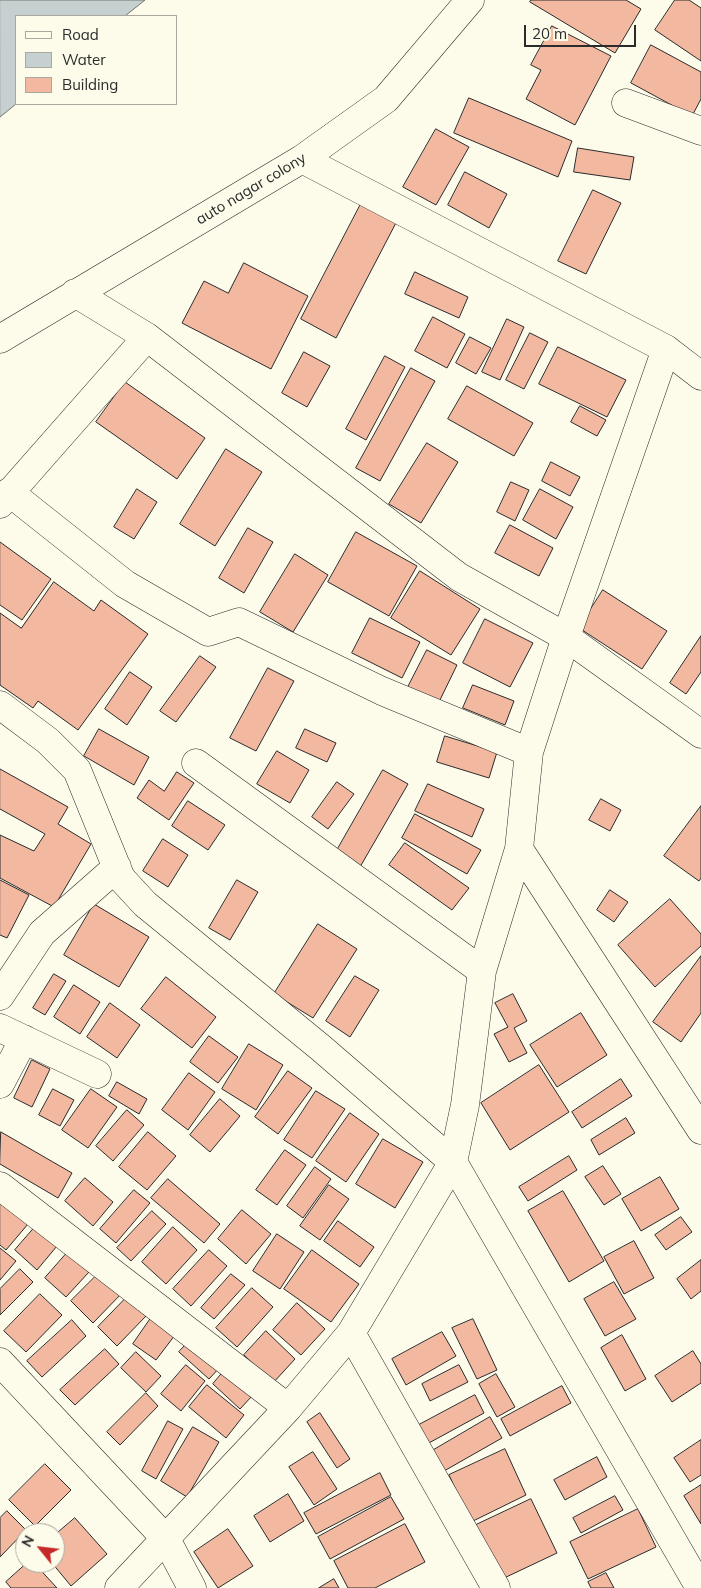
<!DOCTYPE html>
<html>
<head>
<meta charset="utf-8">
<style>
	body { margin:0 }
	#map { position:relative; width:701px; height:1588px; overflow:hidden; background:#fdfbea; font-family:Mulish,sans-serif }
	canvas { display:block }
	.legend { position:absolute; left:15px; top:15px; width:162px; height:90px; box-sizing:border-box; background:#fdfbea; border:1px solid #a9a89e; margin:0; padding:6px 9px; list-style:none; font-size:15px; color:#2b2b2b }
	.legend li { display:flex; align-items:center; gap:10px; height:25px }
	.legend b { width:25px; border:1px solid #a9a89e }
	.north { position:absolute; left:15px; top:1523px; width:50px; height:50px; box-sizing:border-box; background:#fdfbea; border:1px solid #a9a89e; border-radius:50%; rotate:299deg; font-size:14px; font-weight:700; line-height:20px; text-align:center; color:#2b2b2b }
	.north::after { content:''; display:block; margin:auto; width:18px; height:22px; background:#c62828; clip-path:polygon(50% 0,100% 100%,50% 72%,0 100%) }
	.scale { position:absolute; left:524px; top:25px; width:112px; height:22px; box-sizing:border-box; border:2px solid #2b2b2b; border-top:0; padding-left:6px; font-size:15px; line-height:18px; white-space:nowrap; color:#2b2b2b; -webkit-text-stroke:4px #fdfbea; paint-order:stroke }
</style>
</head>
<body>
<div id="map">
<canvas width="701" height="1588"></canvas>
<ul class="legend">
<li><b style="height:6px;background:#fdfbea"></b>Road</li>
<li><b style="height:14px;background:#c7d0d0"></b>Water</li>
<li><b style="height:14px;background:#f2b8a0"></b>Building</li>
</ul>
<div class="north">N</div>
<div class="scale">20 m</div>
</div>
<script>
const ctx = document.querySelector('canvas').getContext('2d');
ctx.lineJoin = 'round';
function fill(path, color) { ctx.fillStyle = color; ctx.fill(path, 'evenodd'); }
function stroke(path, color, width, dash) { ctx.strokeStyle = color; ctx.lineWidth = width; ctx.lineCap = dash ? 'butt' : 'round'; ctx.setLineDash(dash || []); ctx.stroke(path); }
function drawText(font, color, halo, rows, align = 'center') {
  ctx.font = font + ' Mulish,sans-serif'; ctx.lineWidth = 4; ctx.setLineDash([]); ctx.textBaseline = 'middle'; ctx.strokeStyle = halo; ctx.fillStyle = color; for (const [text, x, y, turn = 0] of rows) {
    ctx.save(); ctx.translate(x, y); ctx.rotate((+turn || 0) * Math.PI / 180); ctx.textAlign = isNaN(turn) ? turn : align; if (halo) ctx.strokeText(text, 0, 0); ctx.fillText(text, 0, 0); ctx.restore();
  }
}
const water = new Path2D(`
	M0,0H145L125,16H16V104L0,117Z`);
const building = new Path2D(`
	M531,0H626L641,9L615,53L530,2Z
	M675,0H689L701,8V61L655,30Z
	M552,26L611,56L575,125L526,99L541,70L531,65Z
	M651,45L701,72V99L692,116L631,83Z
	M469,98L572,141L558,177L454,133Z
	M436,129L469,147L436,205L403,187Z
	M578,148L634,157L630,180L574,172Z
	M465,172L507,194L489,228L448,205Z
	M593,190L621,203L586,274L558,261Z
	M363,200L398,219L336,338L301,319Z
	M244,263L308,296L271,369L182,323L204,281L228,293Z
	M415,272L468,297L459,318L405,294Z
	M433,317L465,334L447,368L415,351Z
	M507,319L524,327L500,380L482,372Z
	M530,333L548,342L524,389L506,380Z
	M470,337L491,348L476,374L456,363Z
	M558,347L626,380L607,417L539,384Z
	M304,352L330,366L307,407L282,393Z
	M385,356L405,367L366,440L346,429Z
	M411,368L435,381L380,481L356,468Z
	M125,382L205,438L177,479L96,422Z
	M467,386L533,423L514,456L448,419Z
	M580,406L606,420L597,436L571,422Z
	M427,443L458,462L421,523L389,504Z
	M226,449L262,472L215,546L180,524Z
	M551,462L580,477L570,496L542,481Z
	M511,482L529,490L515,521L497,512Z
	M137,489L157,502L134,539L114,527Z
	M540,489L573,507L556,539L523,520Z
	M510,525L553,548L539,576L495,553Z
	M248,528L273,542L244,593L219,578Z
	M356,532L417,566L389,616L328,582Z
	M0,542L51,579L22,620L0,605Z
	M295,554L328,575L293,632L260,612Z
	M420,571L480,609L451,655L391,618Z
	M54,582L94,611L101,600L148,634L78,730L38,701L33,708L0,685V613L21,628Z
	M603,590L667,631L642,669L579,628Z
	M370,618L420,642L402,678L352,653Z
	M485,619L533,643L510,687L463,663Z
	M701,636V672L686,694L670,683Z
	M427,650L457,665L437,706L406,691Z
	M200,656L216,667L176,722L160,711Z
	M268,668L294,681L256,751L230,738Z
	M130,672L152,687L127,725L105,709Z
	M473,685L514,701L505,725L463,708Z
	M99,729L149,757L134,785L84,756Z
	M305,729L336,743L327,762L296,748Z
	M445,736L497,752L489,778L437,762Z
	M277,751L309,770L290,803L257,784Z
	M0,769L68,807L58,824L91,844L54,907L0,878V835L34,851L45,834L0,809Z
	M383,770L408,784L360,867L336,852Z
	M177,772L194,783L169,820L137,798L149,780L164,791Z
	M337,782L354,794L328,829L312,817Z
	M428,784L484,809L472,837L415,811Z
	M601,799L621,810L610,831L589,820Z
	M188,801L225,825L208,850L172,826Z
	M701,806V878L699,881L664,856Z
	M415,814L481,850L467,874L402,838Z
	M163,839L188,855L168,887L143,871Z
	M405,843L469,888L452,910L389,865Z
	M0,880L29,895L7,938L0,935Z
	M237,880L258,892L230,940L209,928Z
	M610,890L628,902L614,922L597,910Z
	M670,899L701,934V946L655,987L618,945Z
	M94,904L149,937L119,987L64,955Z
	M318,924L357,949L313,1018L274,994Z
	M701,956V1013L681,1042L653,1022Z
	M54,974L66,981L45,1015L33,1008Z
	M355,976L379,990L350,1037L326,1021Z
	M166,977L216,1017L192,1048L141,1009Z
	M74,985L100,1002L80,1034L54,1017Z
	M513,994L527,1021L514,1028L527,1053L509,1062L494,1034L508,1027L495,1003Z
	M110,1003L140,1025L117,1058L87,1037Z
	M581,1013L607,1055L557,1087L530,1045Z
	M209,1036L238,1057L218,1083L190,1062Z
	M249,1044L283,1065L256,1110L222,1089Z
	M32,1060L50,1069L32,1107L14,1098Z
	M539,1065L569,1112L510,1150L481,1103Z
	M288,1071L312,1088L278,1134L255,1117Z
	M189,1073L215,1092L188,1130L162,1110Z
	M621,1079L632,1096L582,1128L572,1112Z
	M117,1082L147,1099L139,1114L109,1096Z
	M53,1089L74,1100L60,1126L39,1115Z
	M91,1089L117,1107L88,1148L62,1130Z
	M316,1091L345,1109L312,1158L284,1140Z
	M220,1099L240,1116L210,1152L190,1135Z
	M127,1110L144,1125L113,1161L96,1146Z
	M350,1113L379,1134L346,1182L316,1161Z
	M626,1118L635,1133L599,1155L591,1140Z
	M1,1132L72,1173L58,1198L0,1164Z
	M148,1132L176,1156L147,1190L119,1167Z
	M383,1139L423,1162L395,1208L356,1184Z
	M285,1150L306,1165L277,1205L256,1190Z
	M569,1156L577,1170L528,1201L519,1187Z
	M603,1166L621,1194L604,1205L585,1177Z
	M315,1167L331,1179L303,1218L287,1206Z
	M660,1177L679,1209L641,1231L622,1199Z
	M85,1178L113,1202L93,1226L65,1201Z
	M168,1179L220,1224L204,1243L151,1198Z
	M329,1185L349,1199L320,1240L300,1226Z
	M134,1190L150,1203L116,1243L100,1229Z
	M563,1191L604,1261L569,1282L528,1211Z
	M0,1200L28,1224L6,1250L0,1245Z
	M242,1210L271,1234L246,1264L218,1239Z
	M152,1211L166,1224L131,1261L117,1248Z
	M681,1217L692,1232L666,1250L655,1235Z
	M338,1221L374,1247L360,1267L324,1241Z
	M35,1227L57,1246L37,1270L15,1250Z
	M173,1227L197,1250L166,1284L142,1262Z
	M277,1234L304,1252L280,1289L253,1271Z
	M634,1241L654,1278L624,1294L604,1257Z
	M0,1248L16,1261L0,1280Z
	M209,1250L227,1266L191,1306L173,1289Z
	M312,1250L359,1284L331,1322L284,1289Z
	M67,1253L89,1272L66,1297L45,1278Z
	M701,1260V1291L691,1299L677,1279Z
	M20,1269L33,1282L0,1315V1289Z
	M102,1270L123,1292L93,1323L71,1301Z
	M231,1274L245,1285L214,1319L201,1308Z
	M614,1282L636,1319L605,1336L584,1299Z
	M252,1288L273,1307L237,1347L216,1328Z
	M40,1294L62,1315L26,1352L4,1331Z
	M127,1297L146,1316L117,1346L98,1327Z
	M297,1303L325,1329L301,1355L273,1330Z
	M151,1318L175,1335L156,1360L133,1344Z
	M473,1319L497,1370L477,1379L452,1328Z
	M72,1320L86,1336L42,1377L27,1361Z
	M266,1331L295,1359L273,1383L244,1355Z
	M442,1332L456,1356L406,1385L392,1359Z
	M622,1335L646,1379L625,1391L601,1348Z
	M191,1339L221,1366L209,1379L179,1352Z
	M105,1349L119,1364L75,1405L60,1390Z
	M693,1351L701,1364V1383L672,1402L655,1376Z
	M136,1352L161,1376L146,1392L121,1368Z
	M186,1365L205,1381L181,1411L161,1394Z
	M459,1365L468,1382L430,1401L422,1384Z
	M224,1371L252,1396L240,1409L213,1384Z
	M496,1374L515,1407L497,1417L479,1384Z
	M207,1385L244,1415L226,1438L189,1407Z
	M562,1386L571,1403L510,1436L501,1419Z
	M146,1393L158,1406L120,1445L107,1432Z
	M475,1395L484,1413L427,1444L417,1426Z
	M320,1413L350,1459L337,1468L307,1422Z
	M490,1417L502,1438L444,1471L432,1451Z
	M168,1421L183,1429L156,1479L142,1471Z
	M193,1427L219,1442L187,1497L161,1481Z
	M701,1440V1475L690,1482L674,1458Z
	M505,1449L526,1495L471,1522L449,1475Z
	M313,1452L337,1489L314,1505L289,1467Z
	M597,1457L607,1477L565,1500L554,1480Z
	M45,1464L71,1490L35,1526L9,1500Z
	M380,1473L391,1495L316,1534L304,1513Z
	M701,1485V1524L684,1496Z
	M288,1494L304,1521L270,1542L254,1516Z
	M615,1496L623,1510L581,1533L573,1518Z
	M391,1497L404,1519L330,1559L318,1537Z
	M531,1499L557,1553L502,1579L476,1525Z
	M638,1509L656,1547L588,1579L570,1542Z
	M7,1511L26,1530L0,1557V1518Z
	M75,1518L107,1554L71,1586L52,1563H55V1535Z
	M405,1524L425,1562L375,1588H348L334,1561Z
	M228,1529L253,1566L218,1588L194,1552Z
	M27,1563H34L57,1588H11L6,1582Z
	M606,1573L614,1588H591L588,1582Z
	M334,1579L339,1588H319Z`);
const street = new Path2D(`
	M626,103L701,131
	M302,159L666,349L701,376
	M75,293L147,337L459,577L566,637L701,734
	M0,339L302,159L386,99L470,0
	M9,492L125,584L208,632L239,622L382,691L529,752
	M0,504L147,337
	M0,705L48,741L77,770L121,878L145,904L321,1048L453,1162L700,1588
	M196,763L482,971
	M519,849L701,1130
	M0,996L42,933L117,867
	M0,1028L97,1074
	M0,1084L24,1039
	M0,1186L288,1408
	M351,1333L496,1588
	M0,1362L166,1539L192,1588
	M119,1588L288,1408L351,1333L453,1162L465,1105L482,971L519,849L529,752L566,637L666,349`);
const streetNames = [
	["auto nagar colony",251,189,-31]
];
fill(water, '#c7d0d0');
stroke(water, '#74746e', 1);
fill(building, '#f2b8a0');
stroke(building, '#2b2b2b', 1);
stroke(street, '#2b2b2b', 29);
stroke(street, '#fdfbea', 28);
drawText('15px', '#2b2b2b', '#fdfbea', streetNames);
</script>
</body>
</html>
